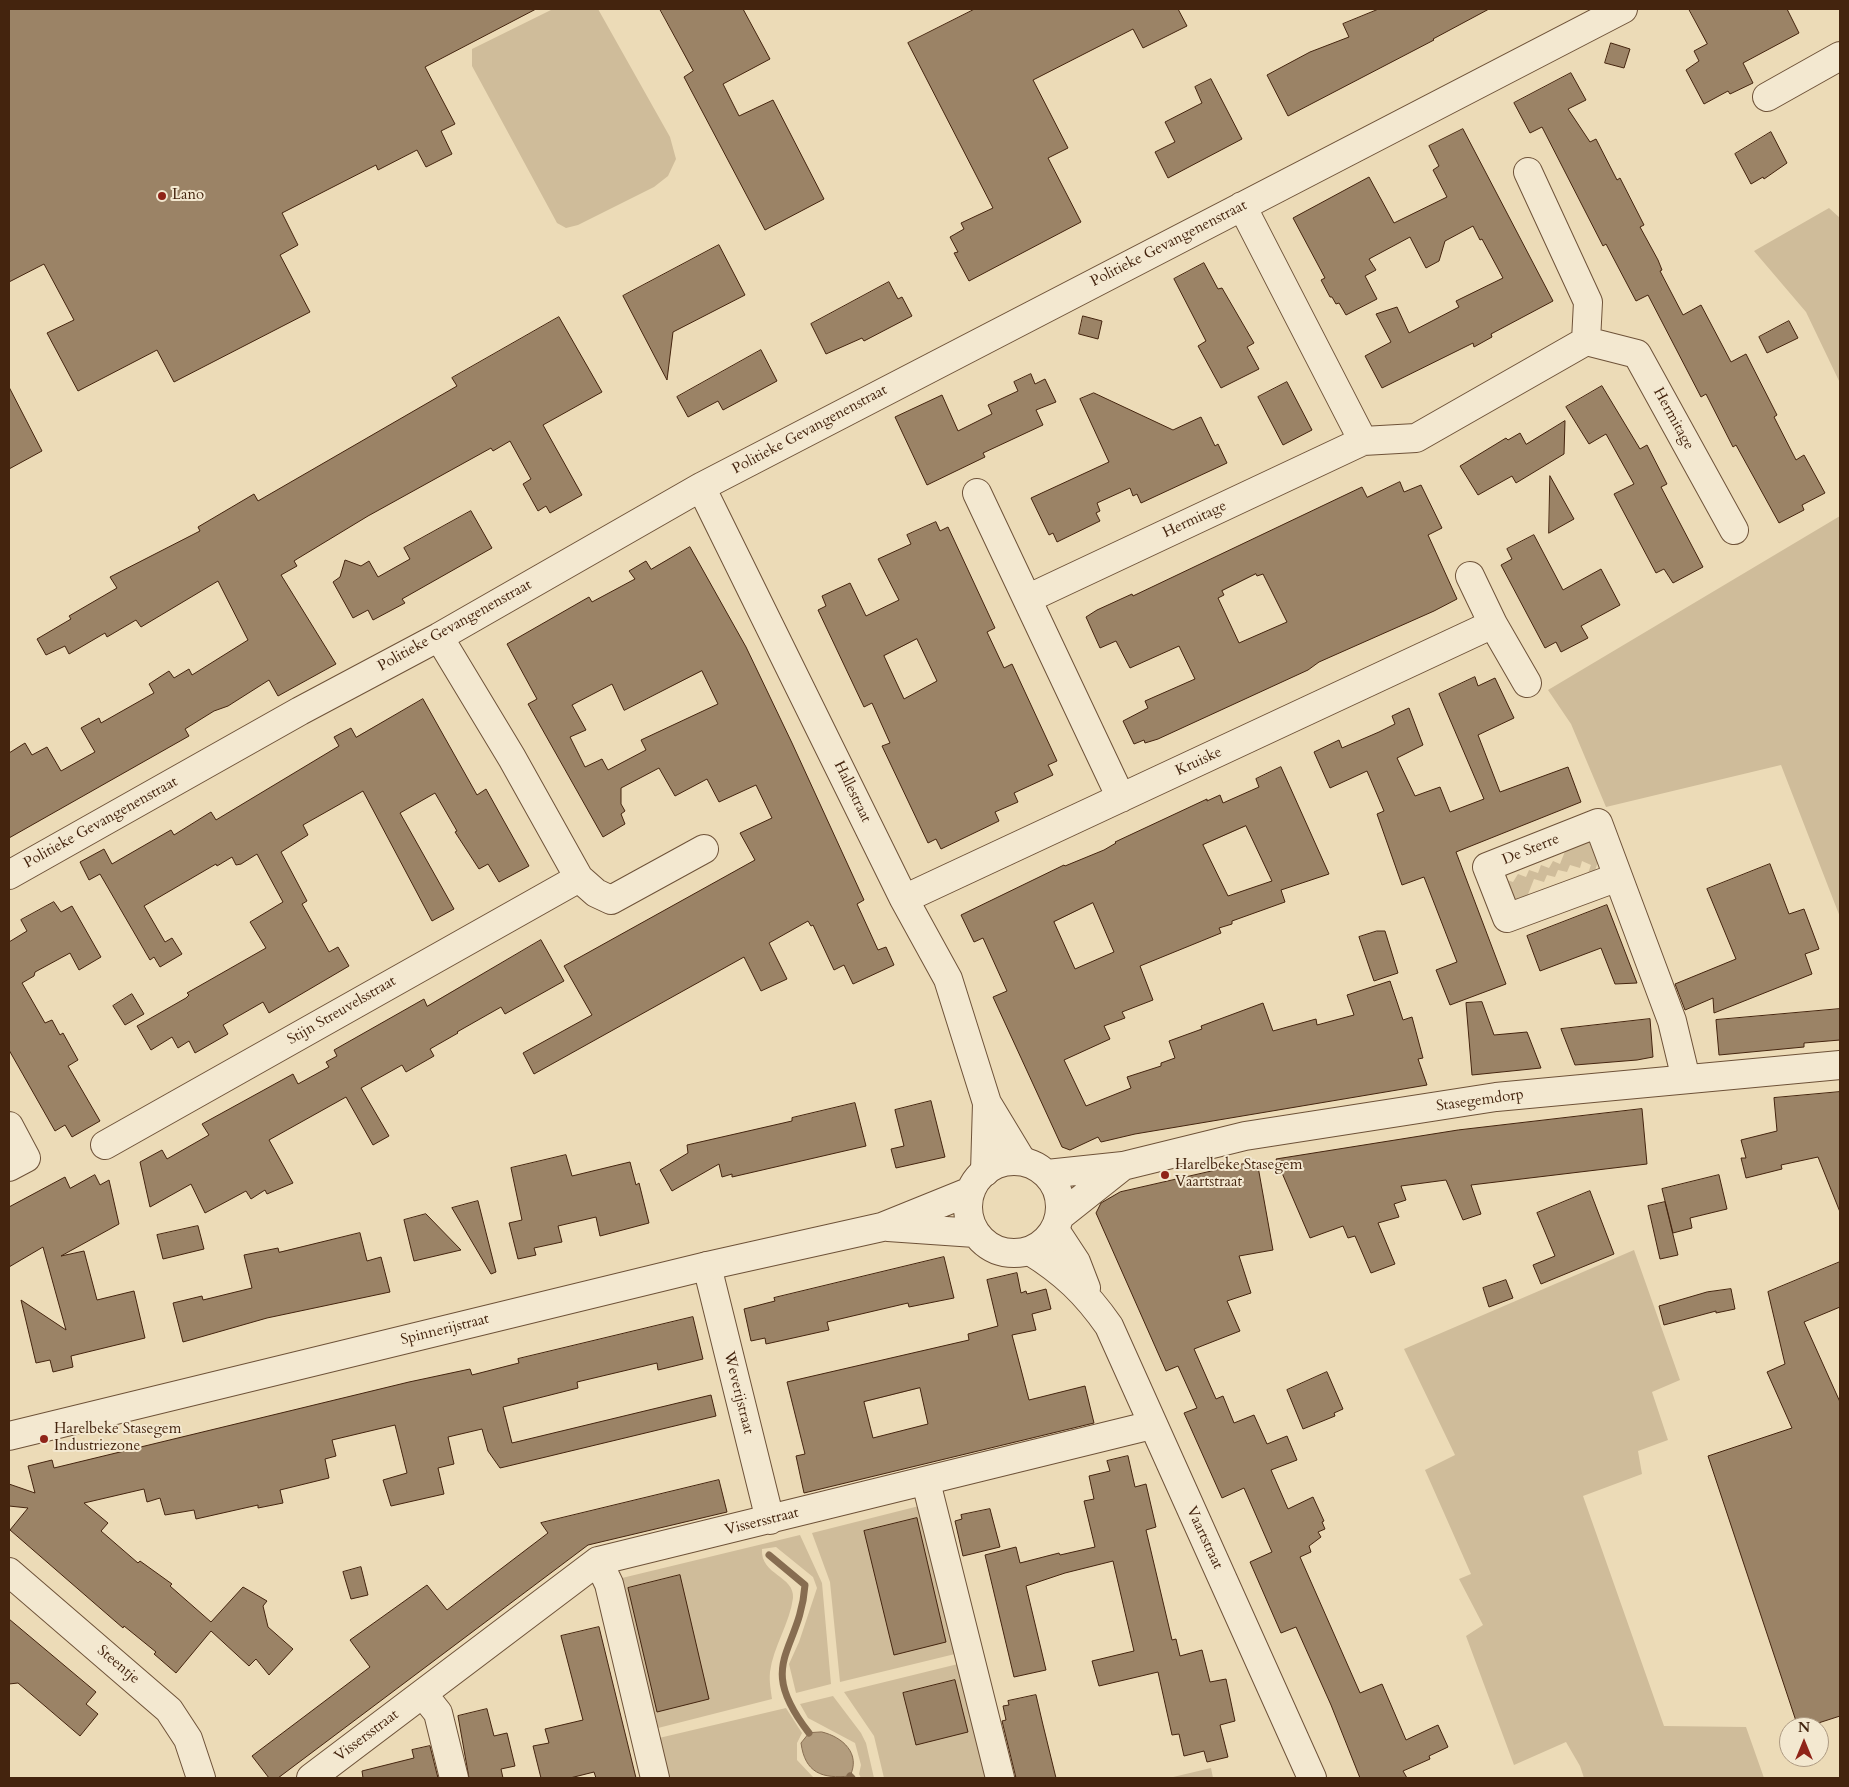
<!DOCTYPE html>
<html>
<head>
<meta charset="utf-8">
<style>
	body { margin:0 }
	#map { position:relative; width:1849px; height:1787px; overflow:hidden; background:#ecdbb7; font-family:Cardo,serif }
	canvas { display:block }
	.frame { position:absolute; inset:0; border:10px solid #44240e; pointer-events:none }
	.north { position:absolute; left:1779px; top:1717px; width:50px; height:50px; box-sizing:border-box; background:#f3e8d0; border:1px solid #ad9a82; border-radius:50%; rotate:0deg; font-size:14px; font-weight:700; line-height:20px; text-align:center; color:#44240e }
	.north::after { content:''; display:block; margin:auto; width:18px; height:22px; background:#8f2418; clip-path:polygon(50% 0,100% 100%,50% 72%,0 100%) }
</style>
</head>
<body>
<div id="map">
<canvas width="1849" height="1787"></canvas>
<div class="frame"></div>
<div class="north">N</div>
</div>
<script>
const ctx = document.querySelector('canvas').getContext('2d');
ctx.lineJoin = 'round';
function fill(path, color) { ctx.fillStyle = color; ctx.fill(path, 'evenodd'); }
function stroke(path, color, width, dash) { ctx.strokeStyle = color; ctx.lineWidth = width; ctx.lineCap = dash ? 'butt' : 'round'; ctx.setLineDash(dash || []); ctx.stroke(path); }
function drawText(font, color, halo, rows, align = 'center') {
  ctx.font = font + ' Cardo,serif'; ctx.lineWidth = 4; ctx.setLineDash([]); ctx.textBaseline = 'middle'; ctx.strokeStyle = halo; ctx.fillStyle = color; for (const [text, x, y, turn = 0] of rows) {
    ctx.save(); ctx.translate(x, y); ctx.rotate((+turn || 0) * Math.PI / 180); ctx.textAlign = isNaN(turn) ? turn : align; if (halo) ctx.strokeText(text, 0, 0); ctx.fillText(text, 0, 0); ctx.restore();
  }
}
const green = new Path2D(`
	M553,9H598L670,137L676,159L668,176L654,187L578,225L566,228L557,223L472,66V49Z
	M1829,208L1840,218V383L1806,312L1754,251Z
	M1840,516V917L1781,765L1606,807L1571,724L1548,690Z
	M1569,841H1589C1599,855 1602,869 1586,879L1591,865L1582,861L1580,868L1570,865L1567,872L1558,870L1555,877L1547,875L1544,882L1534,879L1525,902L1516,904L1497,870L1510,864L1504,879L1513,882L1518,874L1526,877L1529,870L1538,873L1541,865L1549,868L1553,861L1560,864Z
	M1634,1250L1680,1380L1652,1392L1668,1440L1638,1451L1642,1474L1583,1496L1664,1726L1746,1727L1764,1778H1584L1580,1766L1566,1742L1514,1765L1466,1636L1483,1625L1459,1579L1471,1574L1425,1470L1455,1455L1404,1349Z
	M919,1506L955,1654L840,1682L830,1582L812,1533Z
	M800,1535L822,1583L831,1684L796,1693L789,1664L799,1642L817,1588L813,1577L776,1547L762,1549C760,1575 795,1576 793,1598C790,1623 773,1647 770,1672C769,1681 771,1691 772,1699L658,1728L622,1578Z
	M958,1664L985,1778H884L874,1736L844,1692Z
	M833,1696L861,1733L866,1743L874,1778H861L859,1774L861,1765L855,1743L808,1718L800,1704Z
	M786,1708L802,1733L797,1743V1760L814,1778H669L659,1738Z
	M1211,1768L1213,1778H1169Z`);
const water = new Path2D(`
	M822,1732C843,1737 861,1754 850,1776C822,1779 805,1773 801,1743L809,1733Z`);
const stream = new Path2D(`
	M769,1555L805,1585C800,1653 754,1662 809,1733
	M850,1776L852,1778`);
const building = new Path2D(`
	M9,9H536L425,67L455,124L441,131L452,154L426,167L417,150L378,170L376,165L282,213L298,245L280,255L310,312L174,382L157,350L78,391L47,333L74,320L44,264L9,282Z
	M660,9H743L770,59L723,84L739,116L773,100L824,199L765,230L684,77L693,71Z
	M975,9H1178L1187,26L1143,48L1133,29L1033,80L1068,148L1048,158L1081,222L969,281L954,253L958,252L950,237L964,229L961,223L993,208L908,43Z
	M1379,9H1489L1433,39L1434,40L1288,116L1267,75L1310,52L1349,37L1343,24Z
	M1689,9H1787L1799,33L1743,63L1753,83L1730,94L1728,91L1704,104L1686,70L1699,61L1694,51L1707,44Z
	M1611,43L1630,49L1624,68L1605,63Z
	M1571,73L1586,100L1568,109L1590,142L1596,139L1617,180L1620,178L1644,225L1640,227L1658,260L1662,270L1660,271L1683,315L1701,305L1731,362L1746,354L1777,415L1774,417L1796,460L1804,455L1825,493L1802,505L1804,510L1779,523L1736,445L1733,447L1706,394L1701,397L1648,295L1636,301L1606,244L1603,246L1542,127L1530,133L1514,103Z
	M1211,79L1242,139L1168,178L1155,152L1175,142L1165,122L1202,103L1195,87Z
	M1463,129L1553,301L1491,334L1492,337L1474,347L1473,343L1382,388L1365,356L1391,342L1376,314L1397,307L1409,333L1459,307L1456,301L1503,278L1482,239L1480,240L1473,226L1445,241L1439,261L1426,268L1410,237L1369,259L1376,270L1365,276L1377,299L1346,315L1339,303L1336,304L1332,297H1330L1321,280L1325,278L1293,218L1369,177L1394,223L1447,197L1433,170L1439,166L1429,146Z
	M1771,132L1787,163L1764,179L1763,177L1751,184L1735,154Z
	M719,245L745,295L673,332L667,380L623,296Z
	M1204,263L1218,289L1222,288L1254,343L1247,347L1259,369L1221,388L1198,346L1206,341L1174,279Z
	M889,282L898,299L902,297L912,316L864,341L862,338L826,354L811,324Z
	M1083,316L1102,321L1098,339L1079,334Z
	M559,317L602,392L543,425L582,495L550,513L546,506L538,511L523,484L531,479L510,441L493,451L491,448L368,516L297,559L294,561L297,566L281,575L336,664L278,696L269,680L228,706L214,711L185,729L189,736L9,838V753L25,743L32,755L47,747L61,771L95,752L81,728L99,718L101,723L154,693L149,684L169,671L174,678L189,669L192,675L248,640L218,581L141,627L136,620L107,637L105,633L69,654L65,646L46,655L37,639L71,619L69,616L117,588L110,577L200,531L198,527L254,494L258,501L457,386L452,378Z
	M1789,321L1798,338L1767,353L1759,337Z
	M761,350L777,381L723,410L718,401L688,417L677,397Z
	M1031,374L1035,384L1045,379L1056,402L1036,410L1043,425L983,453L985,457L927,485L895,417L942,395L958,431L992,414L988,405L1018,391L1014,382Z
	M1287,382L1312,430L1283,445L1258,397Z
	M1602,386L1640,449L1647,445L1667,484L1661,487L1703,567L1673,583L1664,569L1656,573L1614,494L1634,484L1606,434L1589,444L1566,407Z
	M9,387L42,451L9,469Z
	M1094,393L1173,430L1201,417L1215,446L1218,444L1227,463L1141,503L1137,494L1133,496L1130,488L1097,503L1100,511L1096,513L1100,521L1057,542L1053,533L1049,535L1031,498L1109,462L1080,399Z
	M1565,421L1564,454L1516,483L1512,476L1478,495L1460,466L1506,438L1508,440L1520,433L1526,444Z
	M1550,476L1574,519L1549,533Z
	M1400,482L1404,492L1421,485L1442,528L1428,535L1457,599L1434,611L1319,662L1308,670L1158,739L1145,743L1144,740L1134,744L1123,721L1148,708L1145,701L1195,679L1179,646L1130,668L1116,641L1100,648L1086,617L1097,610L1132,594L1133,596L1362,487L1367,497ZM1256,574L1257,576L1263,574L1287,622L1239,643L1218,598L1224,595L1222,591Z
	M471,511L492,548L402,599L405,603L373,620L368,610L353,618L333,582L340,577L345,560L361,566L369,561L378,577L410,559L404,548Z
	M936,522L940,531L948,527L995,628L987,632L1004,668L1012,664L1057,761L1048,765L1053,775L1014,793L1018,802L995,812L999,821L941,849L936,839L928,843L882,746L890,743L872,703L864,707L818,610L826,606L822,596L850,583L866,616L899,600L878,559L911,544L907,535ZM917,639L937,681L904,699L884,656Z
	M1534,535L1563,590L1601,569L1620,605L1581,626L1588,638L1561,652L1556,642L1545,648L1501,565L1512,559L1507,549Z
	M690,547L746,647L792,743L864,900L857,904L878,950L886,947L894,965L853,984L844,965L834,970L813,925L811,926L808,921L769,943L787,979L761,991L744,957L534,1074L523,1053L592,1015L564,966L755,860L740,833L772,818L756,785L719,802L707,779L675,796L659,768L621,788V804L625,811L621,814L625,824L603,837L528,704L537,699L507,644L589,597L592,602L635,579L629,571L646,561L651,569ZM702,671L718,704L641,740L646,750L608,770L602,759L585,767L570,737L586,730L572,705L612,684L624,710Z
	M1475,677L1478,686L1495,678L1514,718L1478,735L1500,792L1568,767L1581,802L1456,852L1506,984L1450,1005L1436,970L1457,962L1424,877L1402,885L1377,814L1384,811L1367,771L1330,788L1314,752L1339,740L1342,748L1379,732L1395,724L1392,716L1409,708L1423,745L1397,758L1415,796L1440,787L1450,812L1484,799L1439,694Z
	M423,699L477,795L486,789L529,866L499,882L488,864L479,869L455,832L457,831L435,793L400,813L454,909L432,921L363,791L303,825L308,835L281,852L307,901L302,904L329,952L338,947L349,966L269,1013L263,1002L223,1025L228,1034L195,1053L189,1041L178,1048L172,1037L151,1050L137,1026L186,998L189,995L187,993L266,948L250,922L283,902L257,854L241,864L236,865L232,857L217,866L216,864L144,906L165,942L172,938L182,954L160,967L154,957L150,960L100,874L89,880L80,862L104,849L112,864L171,830L174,835L211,812L216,820L339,746L334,737L351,728L356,737Z
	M1281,767L1329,874L1281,890L1285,902L1232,921V924L1219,928L1221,933L1140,966L1153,1000L1122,1012L1125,1018L1104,1026L1110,1039L1064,1060L1086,1106L1131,1088L1127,1077L1161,1066V1063L1175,1058L1169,1041L1202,1029L1201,1026L1263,1003L1273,1031L1316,1019L1317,1025L1354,1015L1347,995L1390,981L1403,1020L1412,1017L1423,1058L1418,1059L1427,1085L1135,1134L1101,1142L1098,1137L1070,1150L1062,1147L993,997L1007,991L983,938L974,942L961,915L1064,865L1065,866L1104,850L1116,843L1115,842L1207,799V801L1220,795L1223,803L1259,787L1256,779ZM1246,826L1272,881L1228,896L1203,845ZM1093,903L1114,952L1075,969L1054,922Z
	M1770,864L1789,914L1804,909L1819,949L1805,954L1812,974L1714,1013L1713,998L1685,1010L1675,984L1736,959L1707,889Z
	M54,902L61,912L72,906L101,957L79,970L70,953L35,972L34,976L22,983L45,1023L52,1020L60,1035L63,1033L78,1060L68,1066L100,1121L72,1137L65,1125L55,1131L9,1050V942L27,931L21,920Z
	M1607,905L1637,983L1615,984L1601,948L1540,971L1527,936Z
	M1377,931H1385L1398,973L1374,981L1359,937Z
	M541,940L564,981L505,1014L501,1007L457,1032L458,1033L430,1049L434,1056L406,1072L402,1065L361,1088L389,1136L373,1145L346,1097L269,1140L293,1183L267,1194L265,1190L251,1199L246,1191L205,1213L191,1184L150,1207L140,1162L162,1150L167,1159L209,1135L202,1124L293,1074L298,1084L329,1067L326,1062L337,1056L334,1050L424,999L427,1006Z
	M132,994L144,1014L125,1025L113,1006Z
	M1482,1002L1494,1035L1527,1032L1541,1068L1472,1075L1466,1003Z
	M1840,1009V1040L1804,1043V1047L1719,1055L1716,1020Z
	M1650,1019L1653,1057L1637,1060L1575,1065L1561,1029Z
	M1840,1092V1212L1818,1157L1781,1165L1782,1169L1746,1178L1741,1158H1746L1741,1140L1777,1131L1774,1098Z
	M931,1101L945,1157L896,1168L891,1149L904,1146L895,1110Z
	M855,1103L866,1146L732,1177V1174L722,1177L719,1164L672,1191L660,1170L688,1153L687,1145L792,1121V1118Z
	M1642,1109L1647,1164L1471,1185L1481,1214L1463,1220L1446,1180L1401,1186L1406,1200L1394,1204L1399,1217L1378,1223L1395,1264L1371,1273L1355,1236L1348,1238L1343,1226L1310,1238L1276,1159L1458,1130Z
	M566,1155L572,1176L630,1162L636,1185L639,1183L649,1223L600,1236L596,1217L558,1226L562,1242L534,1248L536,1255L518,1259L509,1223L522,1220L511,1168Z
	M1257,1161L1273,1250L1239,1256L1251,1293L1227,1301L1240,1331L1194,1349L1216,1399L1223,1396L1234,1423L1254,1415L1267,1444L1287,1436L1297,1460L1271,1470L1288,1509L1313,1497L1324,1521L1322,1522L1325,1529L1318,1532L1321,1537L1309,1546L1311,1552L1300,1557L1360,1693L1382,1684L1406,1740L1438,1725L1448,1747L1429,1756L1430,1759L1403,1771L1407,1778H1360L1331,1705L1296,1627L1281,1633L1250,1562L1272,1552L1244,1488L1222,1498L1184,1413L1197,1408L1178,1366L1166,1371L1096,1213L1101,1203L1120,1192Z
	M95,1175L100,1185L109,1180L119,1224L61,1256L84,1251L97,1300L134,1291L145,1338L71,1356L73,1367L53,1372L50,1360L36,1363L21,1300L66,1330L43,1247L9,1267V1207L65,1177L70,1188Z
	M1719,1175L1727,1209L1690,1218L1692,1228L1673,1233L1662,1189Z
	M1590,1191L1614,1254L1541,1284L1533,1265L1555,1256L1537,1213Z
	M478,1201L496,1272L491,1274L452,1208Z
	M1665,1202L1678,1255L1660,1259L1648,1206Z
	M426,1214L461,1250L414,1261L404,1220Z
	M198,1226L204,1249L163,1259L157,1235Z
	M360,1233L367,1261L381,1257L390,1292L267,1318L183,1342L173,1303L202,1296L203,1300L252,1288L244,1255L278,1248L279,1252Z
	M944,1257L954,1298L909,1307L908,1303L827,1322L829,1330L766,1344L765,1338L751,1341L744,1309L775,1301L774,1298Z
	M1840,1262V1307L1804,1322L1840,1402V1716L1806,1727H1798L1708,1456L1792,1428L1767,1372L1785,1364L1768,1292Z
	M1017,1273L1021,1293L1026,1291L1027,1294L1046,1289L1051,1309L1032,1314L1036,1330L1012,1335L1029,1400L1085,1386L1094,1423L804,1493L796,1456L805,1454L787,1382L969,1340L968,1334L998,1326L987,1280ZM920,1388L928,1424L873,1438L864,1402Z
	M1506,1280L1513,1298L1489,1307L1483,1288Z
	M1731,1289L1735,1309L1716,1313V1311L1664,1325L1659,1306L1707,1292Z
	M693,1317L703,1359L658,1370L657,1363L577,1382L578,1388L503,1407L512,1443L711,1395L716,1416L500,1468L488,1451L482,1429L448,1437L454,1464L438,1468L444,1494L391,1506L383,1480L407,1473L395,1425L332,1440L336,1456L325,1459L329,1478L280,1490L283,1503L258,1508V1505L196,1519L194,1510L165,1515L160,1498L147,1502L144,1489L84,1503L108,1523L101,1531L138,1563L140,1561L172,1584L170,1586L211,1622L243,1587L267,1601L263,1606L268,1627L293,1649L269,1675L256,1659L249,1666L211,1631L176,1673L154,1654L156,1652L124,1626L123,1628L10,1530L28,1508L9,1506V1484L35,1493L28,1466L52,1460L54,1468L409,1382L470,1369L472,1375L519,1363L518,1359Z
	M1327,1372L1343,1409L1334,1413L1335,1416L1303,1429L1287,1390Z
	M1128,1456L1135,1487L1146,1484L1156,1527L1146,1530L1172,1640L1176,1639L1180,1656L1202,1650L1210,1682L1226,1679L1235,1721L1220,1725L1228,1757L1207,1762L1204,1751L1184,1756L1179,1734L1172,1735L1158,1672L1099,1686L1092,1661L1134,1651L1113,1561L1065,1573L1026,1586L1046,1670L1014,1677L985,1555L1016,1547L1020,1563L1059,1553L1060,1555L1095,1547L1084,1501L1094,1499L1089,1476L1110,1471L1107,1461Z
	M719,1480L727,1512L588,1545L278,1778H269L252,1756L370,1667L350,1640L427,1585L447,1610L548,1533L541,1523Z
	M990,1509L1000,1547L963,1556L955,1521L962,1519L961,1515Z
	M917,1518L946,1642L894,1655L864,1531Z
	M361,1567L368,1595L351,1599L343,1572Z
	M680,1575L709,1699L657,1712L628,1588Z
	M9,1619L96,1692L86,1704L98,1714L80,1736L18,1683L9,1684Z
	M599,1627L636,1778H596L594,1772L570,1778H541L533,1746L549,1743L545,1729L583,1720L561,1636Z
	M955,1680L968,1732L916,1745L903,1693Z
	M1036,1695L1043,1725L1056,1778H1016L1002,1721L1006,1720L1003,1706L1009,1705L1008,1701Z
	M487,1709L494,1736L507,1733L515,1766L501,1769L503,1778H469L458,1716Z
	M430,1746L438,1778H363L362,1771L414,1758L412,1750Z`);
const minor = new Path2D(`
	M1767,97L1840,56
	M1528,172L1588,302L1586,341
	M1242,206L1363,441
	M701,487L904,899L948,979L987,1103L1022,1161
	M977,493L1121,798
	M1470,576L1493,624L1527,683
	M1027,599L1363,441L1416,438L1586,341L1637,354L1734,530
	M439,637L512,758L579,878L596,893L611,900L704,849
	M9,875L300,711L439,637L701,487L1623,9
	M1618,877L1507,918L1487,867L1598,823L1672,1021L1686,1079
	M904,899L1493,624
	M9,1126L26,1158L9,1167
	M105,1145L579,878
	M985,1172L987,1103
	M1055,1230L1076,1262L1086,1288
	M1030,1251C1064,1272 1086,1293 1109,1326L1312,1778
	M707,1266L770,1520
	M926,1482L1000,1778
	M598,1561L609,1584L655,1778
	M9,1572L169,1710L188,1739L201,1778
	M423,1694L438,1713L454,1778
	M311,1778L598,1561L1152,1425`);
const tertiary = new Path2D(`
	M968 1207a46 46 0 1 1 92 0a46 46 0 1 1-92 0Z
	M1047,1174L1123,1166L1245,1136L1496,1097L1840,1065
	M1060,1216L1123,1166
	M888,1227L975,1233
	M9,1436L707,1266L882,1227L971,1191`);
const markers = [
	[162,196,5,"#8f2418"],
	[1165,1175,5,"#8f2418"],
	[44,1439,5,"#8f2418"]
];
const poiNames = [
	["Lano",172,196],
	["Harelbeke Stasegem",1175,1166],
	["Vaartstraat",1175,1183],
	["Harelbeke Stasegem",54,1430],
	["Industriezone",54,1447]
];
const streetNames = [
	["Politieke Gevangenenstraat",1169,244,-27],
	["Hermitage",1673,419,61],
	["Politieke Gevangenenstraat",810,430,-28],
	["Hermitage",1195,520,-25],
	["Politieke Gevangenenstraat",455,626,-29],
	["Kruiske",1199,762,-25],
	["Hallestraat",852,792,64],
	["Politieke Gevangenenstraat",101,823,-29],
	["De Sterre",1531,850,-22],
	["Stijn Streuvelsstraat",342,1011,-30],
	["Stasegemdorp",1480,1101,-8],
	["Spinnerijstraat",445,1330,-14],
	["Weverijstraat",738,1393,76],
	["Vissersstraat",762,1522,-14],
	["Vaartstraat",1204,1538,65],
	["Steentje",118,1665,40],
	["Vissersstraat",367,1736,-37]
];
fill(green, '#cfbc9a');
fill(water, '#b39d7e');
stroke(water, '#876d51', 1);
stroke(stream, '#876d51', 7);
fill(building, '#9b8366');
stroke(building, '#44240e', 1);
stroke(minor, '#6e5238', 30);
stroke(tertiary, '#6e5238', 30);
stroke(minor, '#f3e8d0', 28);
stroke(tertiary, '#f3e8d0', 28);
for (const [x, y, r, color] of markers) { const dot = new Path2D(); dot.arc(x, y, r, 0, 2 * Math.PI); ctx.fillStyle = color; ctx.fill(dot); stroke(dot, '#f3e8d0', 2); }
drawText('15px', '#44240e', '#f3e8d0', poiNames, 'left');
drawText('15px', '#44240e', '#f3e8d0', streetNames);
</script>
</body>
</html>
